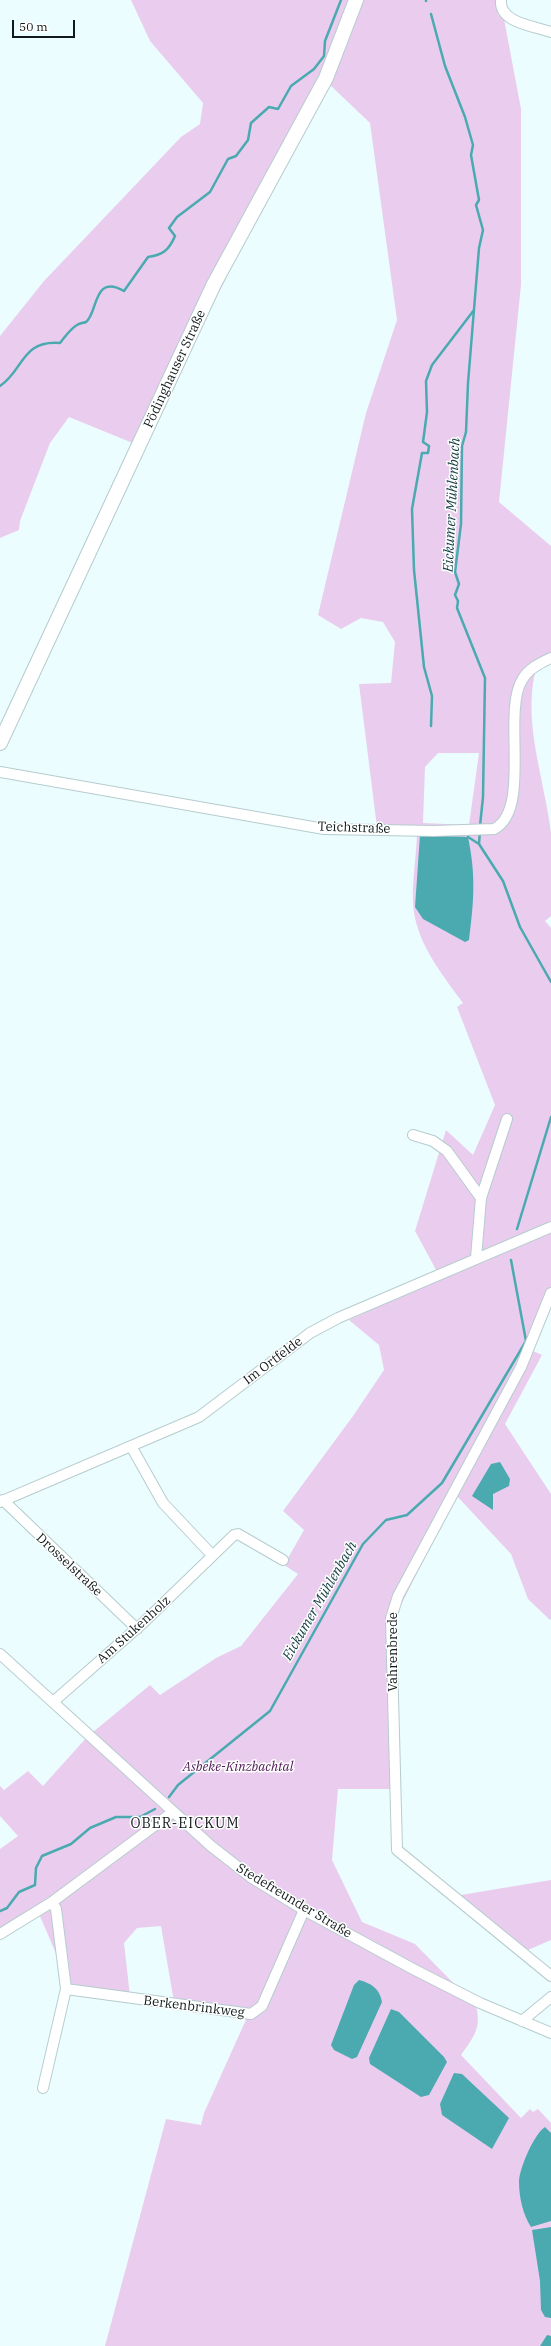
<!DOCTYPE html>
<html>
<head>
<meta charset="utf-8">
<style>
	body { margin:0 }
	#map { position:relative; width:551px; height:2346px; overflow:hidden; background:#ebfdfe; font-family:"IBM Plex Serif",serif }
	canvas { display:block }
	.scale { position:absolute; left:12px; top:20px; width:63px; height:18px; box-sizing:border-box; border:2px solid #111a1a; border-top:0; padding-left:5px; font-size:12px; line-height:14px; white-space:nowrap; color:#111a1a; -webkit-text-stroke:3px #fff; paint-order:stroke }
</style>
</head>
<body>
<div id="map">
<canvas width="551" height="2346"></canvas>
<div class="scale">50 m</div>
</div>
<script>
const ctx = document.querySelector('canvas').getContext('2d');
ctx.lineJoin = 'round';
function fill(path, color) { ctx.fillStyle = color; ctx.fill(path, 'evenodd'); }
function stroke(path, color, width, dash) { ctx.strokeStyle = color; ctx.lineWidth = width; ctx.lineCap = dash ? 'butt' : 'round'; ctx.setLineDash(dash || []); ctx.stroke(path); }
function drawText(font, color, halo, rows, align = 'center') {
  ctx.font = font + ' "IBM Plex Serif",serif'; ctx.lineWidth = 3; ctx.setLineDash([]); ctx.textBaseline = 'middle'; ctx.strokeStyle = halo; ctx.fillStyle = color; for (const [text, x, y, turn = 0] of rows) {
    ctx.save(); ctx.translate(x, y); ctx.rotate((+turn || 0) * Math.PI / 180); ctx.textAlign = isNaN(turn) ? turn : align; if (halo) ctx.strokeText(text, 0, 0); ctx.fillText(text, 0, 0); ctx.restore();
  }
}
const green = new Path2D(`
	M131,0H495L498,15L504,19L521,109V285L499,502L551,546V661L535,673C523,725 545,781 551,833C551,860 551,889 551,916L545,921L551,928V1305L531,1350L542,1355L505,1424L551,1494V1619L550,1620L528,1599L511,1554L456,1495L396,1615L395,1626L398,1646L393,1651V1789H338L332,1860L362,1922L415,1944L476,2006C482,2028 473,2038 461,2055L521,2118L530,2109L533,2112L538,2109L551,2123V2346H105L166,2119L201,2125L204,2113L249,2013L174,2002L161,1926L137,1928L124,1943L130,1996L71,1986L68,1958H58L36,1907L0,1928V1849L18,1836L0,1816V1786L4,1790L28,1771L43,1786L87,1737L150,1685L160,1695L216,1658L241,1646L298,1574L284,1565L304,1530L283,1511L353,1416L384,1370L379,1345L349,1320L441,1279L415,1231L446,1130L473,1155L495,1105L457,1007L463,1003C441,973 415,941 413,903C412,881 416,858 417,836L378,835L359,684L391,683L395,642L383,622L361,618L341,629L318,615L366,413L397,320L370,123L329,84L256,219L154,421L135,444L69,417L50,443L20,521L19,530L0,538V336L44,281L181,137L200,124L203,103L150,41ZM438,753H479L469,825L423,823L425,767Z
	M551,1880V1940L528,1950L461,1895Z`);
const water = new Path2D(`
	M420,835L468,837C476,875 474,901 469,940L465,942L423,919L415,907Z
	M500,1462L510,1479L509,1486L493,1494V1510L472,1496L491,1464Z
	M359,1980C371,1983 380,1989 382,2002L357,2057L352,2059L334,2050L331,2045L354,1985Z
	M391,2009L399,2012L444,2057L447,2062L429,2095L421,2097L370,2064L369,2058Z
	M454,2073L462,2074L509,2118L492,2149L442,2115L440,2104Z
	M545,2127L551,2133V2221L531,2227C523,2215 519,2197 519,2182C519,2169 534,2134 545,2127Z
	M551,2227V2318L545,2317L541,2310L540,2281L532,2230Z
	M547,2335L551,2336V2346H540Z`);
const stream = new Path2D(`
	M426,0V1
	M431,14L445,66L465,117L473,145L471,155L479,200L476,205L483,230L479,248L468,383L466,432L462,446L461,524L455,572L459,584L455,595L458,601L457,608L485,678L483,797L480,826
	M0,386C24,370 21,340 60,343C65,337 70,329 77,325C80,323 83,323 86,322C98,313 93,273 124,291L148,257C163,255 169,250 175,236L169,228L177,217L210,192L228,159L236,156L248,140L251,123L269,107L278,109L291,86L314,69L324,56L325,41L341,0
	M431,726L432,696L424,667L414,570L412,509L422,453H428L429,446L423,442L427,412L426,381L432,365L474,310
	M480,831L479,844L503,881L520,927L551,982
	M468,837L479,844
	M517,1229L551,1117
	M169,1797L178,1785L270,1711L363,1544L386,1520L407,1515L442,1483L526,1341L511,1260
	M0,1911L7,1908L19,1892L35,1885L36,1868L42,1856L71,1844L90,1828L116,1817H140L155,1809`);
const street = new Path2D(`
	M501,0C499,23 534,26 551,32
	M0,772L324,829L434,831L494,829C532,810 502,713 522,680C528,669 540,663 551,658
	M413,1135L433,1141L447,1151L481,1198
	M476,1258L481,1198L507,1119
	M551,1293L521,1367L398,1596L391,1618L397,1850L551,1976
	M131,1446L163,1503L212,1555
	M3,1500L137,1629
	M0,1502L199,1417L310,1333L338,1318L551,1227
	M0,1654L211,1846L252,1878L304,1910L415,1970L480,2003L551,2033
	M53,1702L143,1623L234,1535L238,1534L283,1560
	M0,1934L52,1902L173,1812
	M66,1989L251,2014L262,2006L304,1910
	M522,2021L551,1997
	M43,2088L66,1989L56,1909L52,1902`);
const secondary = new Path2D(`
	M0,743L214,284L326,78L356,0`);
const streetNames = [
	["Pödinghauser Straße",175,369,-65],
	["Teichstraße",354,828,2],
	["Im Ortfelde",273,1361,-37],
	["Drosselstraße",69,1565,43],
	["Am Stukenholz",134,1630,-42],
	["Vahrenbrede",393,1652,-90],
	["Stedefreunder Straße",294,1901,31],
	["Berkenbrinkweg",194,2007,7]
];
const parkNames = [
	["Asbeke-Kinzbachtal",238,1767]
];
const waterNames = [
	["Eickumer Mühlenbach",452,505,-87],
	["Eickumer Mühlenbach",320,1601,-60]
];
const neighbourhoodNames = [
	["OBER-EICKUM",185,1824]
];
fill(green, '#eacdee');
fill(water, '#4aaab0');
stroke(stream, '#4aaab0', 2.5);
stroke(street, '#b6ccce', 12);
stroke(secondary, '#b6ccce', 16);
stroke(street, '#fff', 10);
stroke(secondary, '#fff', 14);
drawText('13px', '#111a1a', '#fff', streetNames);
drawText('italic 13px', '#4e1656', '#fff', parkNames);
drawText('italic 14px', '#103d40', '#fff', waterNames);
ctx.letterSpacing = '1px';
drawText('14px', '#111a1a', '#fff', neighbourhoodNames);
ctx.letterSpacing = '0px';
</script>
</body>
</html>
